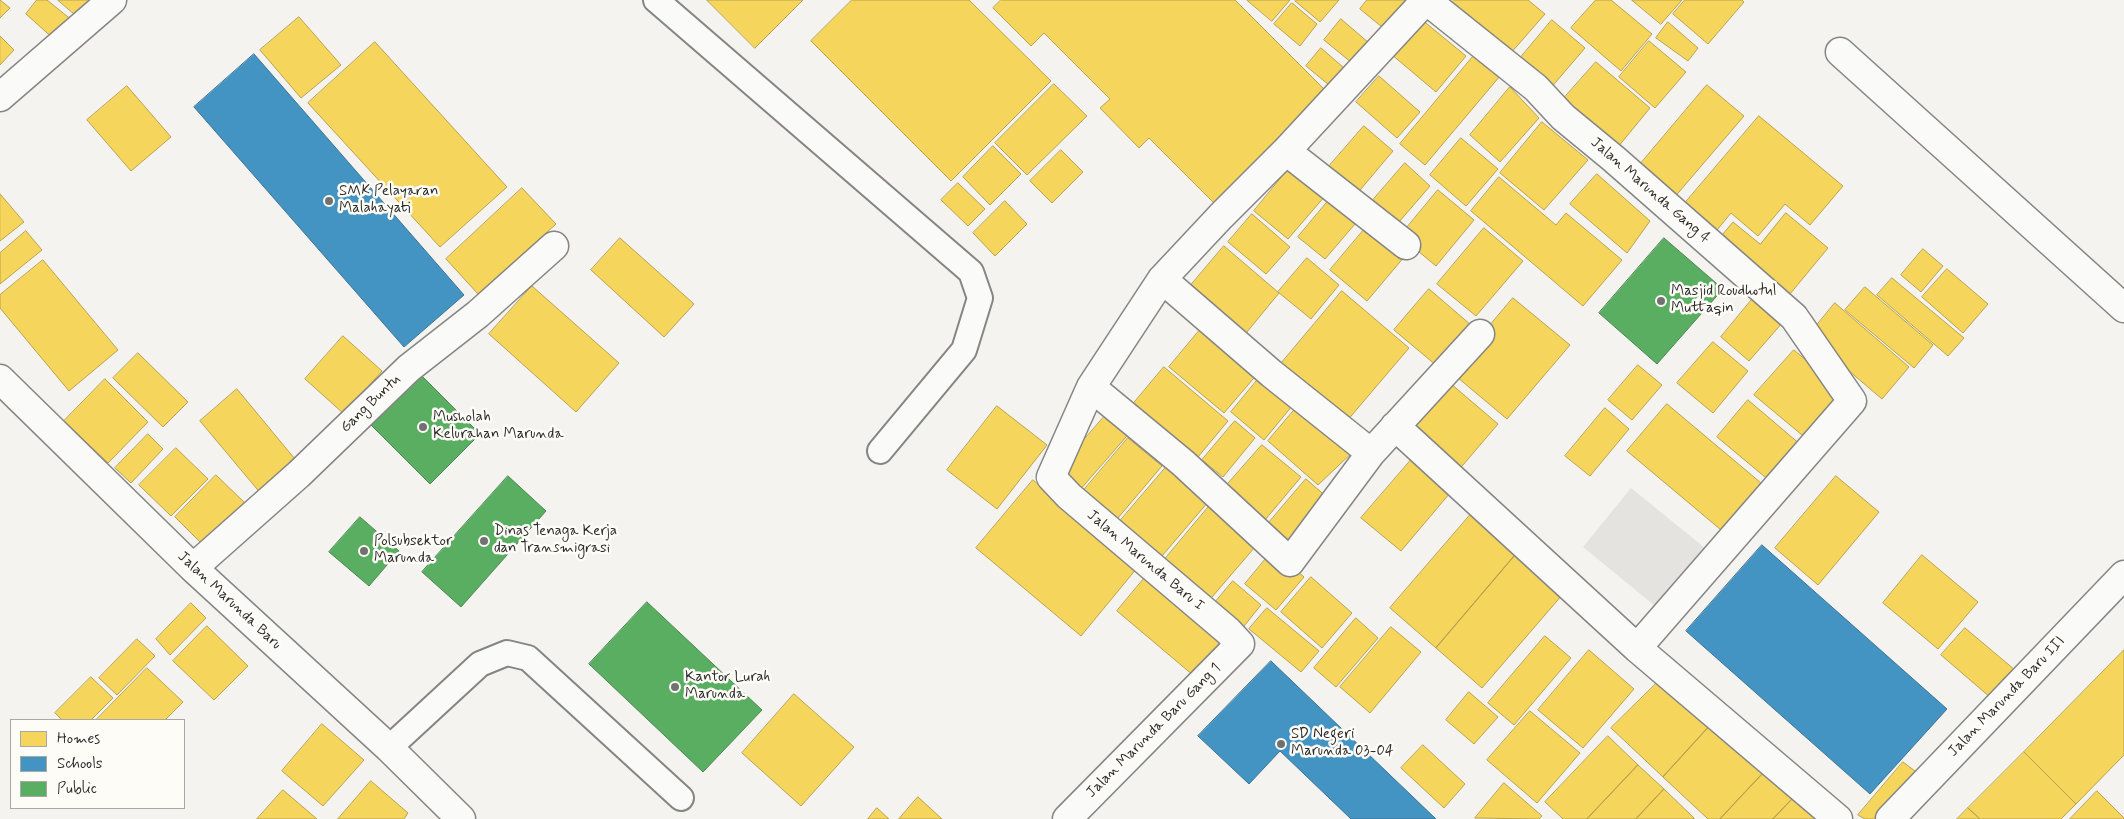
<!DOCTYPE html>
<html>
<head>
<meta charset="utf-8">
<style>
	body { margin:0 }
	#map { position:relative; width:2124px; height:819px; overflow:hidden; background:#f4f3f0; font-family:Mynerve,sans-serif }
	canvas { display:block }
	.legend { position:absolute; left:10px; top:719px; width:175px; height:90px; box-sizing:border-box; background:#fdfcf7; border:1px solid #a9a8a5; margin:0; padding:6px 9px; list-style:none; font-size:15px; color:#2b2b2b }
	.legend li { display:flex; align-items:center; gap:10px; height:25px }
	.legend b { width:25px; border:1px solid #a9a8a5 }
</style>
</head>
<body>
<div id="map">
<canvas width="2124" height="819"></canvas>
<ul class="legend">
<li><b style="height:14px;background:#f6d55c"></b>Homes</li>
<li><b style="height:14px;background:#4393c3"></b>Schools</li>
<li><b style="height:14px;background:#5aae61"></b>Public</li>
</ul>
</div>
<script>
const ctx = document.querySelector('canvas').getContext('2d');
ctx.lineJoin = 'round';
function fill(path, color) { ctx.fillStyle = color; ctx.fill(path, 'evenodd'); }
function stroke(path, color, width, dash) { ctx.strokeStyle = color; ctx.lineWidth = width; ctx.lineCap = dash ? 'butt' : 'round'; ctx.setLineDash(dash || []); ctx.stroke(path); }
function drawText(font, color, halo, rows, align = 'center') {
  ctx.font = font + ' Mynerve,sans-serif'; ctx.lineWidth = 5; ctx.setLineDash([]); ctx.textBaseline = 'middle'; ctx.strokeStyle = halo; ctx.fillStyle = color; for (const [text, x, y, turn = 0] of rows) {
    ctx.save(); ctx.translate(x, y); ctx.rotate((+turn || 0) * Math.PI / 180); ctx.textAlign = isNaN(turn) ? turn : align; if (halo) ctx.strokeText(text, 0, 0); ctx.fillText(text, 0, 0); ctx.restore();
  }
}
const green = new Path2D(`
	M1631,488L1710,552L1661,611L1583,547Z`);
const homes = new Path2D(`
	M0,0L10,8L0,18Z
	M37,0H47L73,21L56,41L26,14Z
	M58,0H92L78,17Z
	M707,0H803L755,48Z
	M852,0H969L1051,81L951,181L811,41Z
	M1001,0H1235L1326,91L1214,203L1149,138L1139,148L1100,108L1110,99L1044,33L1031,46L993,8Z
	M1247,0H1290L1272,21Z
	M1296,0H1339L1320,22L1295,1Z
	M1367,0H1409L1388,32L1360,9Z
	M1454,0H1528L1545,14L1510,54L1449,5Z
	M1596,0H1611L1652,34L1621,71L1571,28Z
	M1632,0H1682L1661,24Z
	M1685,0H1742L1744,2L1708,44L1673,14Z
	M1292,3L1317,24L1300,46L1274,24Z
	M299,17L341,65L301,98L260,50Z
	M1341,19L1369,43L1352,63L1324,40Z
	M1421,19L1466,56L1436,92L1391,54Z
	M1552,20L1585,48L1549,90L1516,63Z
	M1668,22L1698,48L1688,61L1656,38Z
	M0,36L14,50L0,65Z
	M1649,41L1686,72L1655,108L1619,77Z
	M375,42L507,187L440,247L308,103Z
	M1321,48L1344,68L1329,85L1306,66Z
	M1476,53L1500,76L1425,165L1400,144Z
	M1596,62L1650,108L1613,153L1557,106Z
	M1379,76L1420,112L1397,138L1356,102Z
	M1054,84L1087,116L1027,175L995,143Z
	M1707,85L1744,116L1673,199L1637,168Z
	M127,86L171,137L131,171L87,120Z
	M1510,87L1539,118L1500,162L1470,135Z
	M1759,116L1843,186L1810,225L1785,204L1758,236L1731,213L1712,236L1680,209Z
	M1542,122L1588,160L1544,210L1500,173Z
	M1364,126L1393,151L1355,196L1325,171Z
	M1461,138L1498,169L1466,206L1430,175Z
	M993,146L1021,174L990,205L963,177Z
	M1061,150L1083,172L1052,203L1030,181Z
	M1405,163L1430,186L1393,229L1367,207Z
	M1290,167L1325,196L1288,239L1254,211Z
	M1597,174L1650,221L1627,253L1570,204Z
	M1499,177L1556,225L1566,213L1622,260L1583,306L1471,211Z
	M958,183L985,209L968,226L941,200Z
	M522,188L556,224L478,294L446,259Z
	M1438,190L1474,220L1436,266L1400,236Z
	M0,194L24,222L0,241Z
	M1334,194L1361,217L1325,259L1298,237Z
	M1005,201L1027,224L995,256L973,233Z
	M1786,213L1828,248L1785,300L1717,241L1733,222L1760,244Z
	M1252,214L1290,247L1266,274L1228,242Z
	M1368,225L1405,256L1367,301L1330,270Z
	M1484,228L1523,261L1476,316L1437,284Z
	M26,231L42,250L0,284V253Z
	M620,238L694,304L664,337L591,270Z
	M1224,246L1279,293L1242,338L1186,291Z
	M1923,249L1943,266L1921,292L1901,275Z
	M1307,258L1339,285L1311,319L1278,292Z
	M43,260L118,350L69,391L0,308V295Z
	M1947,269L1988,304L1963,333L1922,297Z
	M1892,278L1964,338L1948,356L1877,295Z
	M532,286L619,363L576,412L489,334Z
	M1865,287L1933,345L1914,368L1845,310Z
	M1429,289L1478,331L1443,371L1394,330Z
	M1342,291L1409,348L1346,422L1279,366Z
	M1754,297L1783,322L1749,361L1721,337Z
	M1513,298L1570,345L1507,419L1451,372Z
	M1835,303L1909,367L1882,399L1808,336Z
	M1204,325L1259,372L1224,413L1169,367Z
	M343,336L382,371L344,414L305,379Z
	M1713,342L1748,371L1713,413L1677,383Z
	M1794,350L1846,394L1808,440L1754,395Z
	M138,353L188,402L163,427L113,378Z
	M1638,365L1662,385L1632,420L1608,400Z
	M1164,367L1228,421L1192,464L1128,410Z
	M1264,372L1297,400L1264,440L1231,412Z
	M105,379L148,422L108,463L64,421Z
	M1450,383L1498,424L1457,472L1410,430Z
	M237,389L299,464L262,495L200,421Z
	M1748,400L1801,445L1771,482L1717,437Z
	M1301,402L1357,448L1318,485L1268,441Z
	M1667,404L1767,488L1727,535L1627,451Z
	M997,406L1047,445L997,509L947,470Z
	M1605,408L1629,429L1590,476L1565,456Z
	M1110,410L1133,429L1079,491L1056,472Z
	M1235,421L1255,438L1223,477L1202,460Z
	M148,434L163,449L131,483L115,468Z
	M1128,438L1162,466L1112,525L1078,497Z
	M1262,445L1301,477L1265,520L1226,486Z
	M176,448L208,479L171,516L139,485Z
	M1173,459L1214,495L1156,563L1114,528Z
	M1411,460L1450,493L1401,551L1361,518Z
	M216,475L246,504L204,546L175,517Z
	M1836,476L1879,512L1818,585L1775,548Z
	M1306,479L1328,498L1292,552L1266,526Z
	M1033,480L1137,568L1081,636L976,548Z
	M1216,498L1261,540L1206,604L1160,565Z
	M1471,514L1516,554L1436,648L1390,608Z
	M1273,550L1304,577L1276,610L1245,584Z
	M1516,554L1563,594L1482,688L1436,648Z
	M1922,555L1978,602L1938,649L1883,603Z
	M1152,569L1229,634L1194,676L1117,611Z
	M1311,577L1352,613L1322,648L1281,612Z
	M1233,581L1261,605L1236,636L1207,612Z
	M191,603L206,618L170,655L156,639Z
	M1267,608L1319,651L1301,672L1249,629Z
	M1356,618L1378,638L1336,687L1314,668Z
	M207,626L248,666L214,700L173,661Z
	M1391,627L1421,652L1370,713L1340,687Z
	M1965,628L2015,670L1991,698L1941,655Z
	M1545,636L1571,658L1514,725L1488,703Z
	M137,639L155,656L117,695L99,678Z
	M1589,650L1634,689L1583,748L1538,710Z
	M2124,650V755L2076,804L2024,752Z
	M147,668L183,702L165,720H96Z
	M1664,676L1715,720L1663,777L1611,728Z
	M91,677L113,698L91,720H62L55,713Z
	M1469,692L1498,717L1474,744L1446,720Z
	M794,694L854,747L801,806L742,753Z
	M1530,711L1580,753L1537,803L1487,760Z
	M1715,720L1766,770L1720,819H1708L1663,777Z
	M322,724L364,760L323,806L282,771Z
	M1608,736L1638,765L1587,819H1563L1545,802Z
	M1423,745L1465,784L1444,808L1401,768Z
	M2024,752L2076,804L2061,819H1980L1968,808Z
	M1903,762L1919,774L1882,819H1865L1858,815Z
	M1638,765L1664,789L1636,819H1587Z
	M1766,770L1796,795L1773,819H1720Z
	M371,781L408,813L404,819H338Z
	M1504,783L1542,816L1539,819L1475,818Z
	M1664,789L1694,818V819H1636Z
	M283,790L317,819H257Z
	M2097,791L2124,818V819H2070Z
	M1796,795L1822,819H1773Z
	M918,797L942,819H899Z
	M877,808L889,819H868Z
	M1968,808L1980,819H1957Z`);
const schools = new Path2D(`
	M254,54L464,295L404,347L194,107Z
	M1762,545L1947,709L1870,794L1686,631Z
	M1271,661L1436,819H1351L1280,751L1249,784L1198,736Z`);
const public = new Path2D(`
	M1664,238L1723,289L1657,364L1599,313Z
	M417,371L480,434L430,484L367,421Z
	M508,476L546,511L461,607L422,572Z
	M360,517L399,551L369,586L329,552Z
	M647,602L762,710L703,772L589,664Z`);
const service = new Path2D(`
	M656,0L971,272L980,298L964,350L880,451
	M389,748L480,664L507,653L528,658L681,798`);
const minor = new Path2D(`
	M1426,0L1536,88L1563,117L1614,159L1794,317L1852,401L1637,648
	M1840,52L2124,308
	M1286,151L1406,245
	M1162,279L1272,374L1371,453
	M0,379L193,568L389,748L461,819
	M1091,387L1183,463L1290,562L1371,453L1480,334
	M1395,426L1637,648L1838,819
	M193,568L299,474L409,368L478,314L554,246
	M1067,819L1240,644L1228,631L1069,496L1051,477L1091,387L1162,279L1221,216L1286,151L1426,0
	M1890,819L2124,575`);
const tertiary = new Path2D(`
	M0,97L112,0`);
const markers = [
	[329,201,5,"#717170"],
	[1661,301,5,"#717170"],
	[423,427,5,"#717170"],
	[484,541,5,"#717170"],
	[364,551,5,"#717170"],
	[675,687,5,"#717170"],
	[1281,744,5,"#717170"]
];
const streetNames = [
	["Jalan Marunda Gang 4",1650,191,41],
	["Gang Buntu",371,404,-44],
	["Jalan Marunda Baru I",1145,561,40],
	["Jalan Marunda Baru",229,601,43],
	["Jalan Marunda Baru III",2007,697,-46],
	["Jalan Marunda Baru Gang 1",1154,731,-45]
];
const poiNames = [
	["SMK Pelayaran",339,192],
	["Malahayati",339,209],
	["Masjid Roudhotul",1671,292],
	["Muttaqin",1671,309],
	["Musholah",433,418],
	["Kelurahan Marunda",433,435],
	["Dinas Tenaga Kerja",494,532],
	["dan Transmigrasi",494,549],
	["Polsubsektor",374,542],
	["Marunda",374,559],
	["Kantor Lurah",685,678],
	["Marunda",685,695],
	["SD Negeri",1291,735],
	["Marunda 03-04",1291,752]
];
fill(green, '#e4e3e0');
fill(homes, '#f6d55c');
stroke(homes, '#b9a24d', 1);
fill(schools, '#4393c3');
stroke(schools, '#3c7495', 1);
fill(public, '#5aae61');
stroke(public, '#4c8751', 1);
stroke(service, '#858584', 28);
stroke(minor, '#858584', 31);
stroke(tertiary, '#858584', 31);
stroke(service, '#fafaf8', 24);
stroke(minor, '#fafaf8', 28);
stroke(tertiary, '#fafaf8', 28);
for (const [x, y, r, color] of markers) { const dot = new Path2D(); dot.arc(x, y, r, 0, 2 * Math.PI); ctx.fillStyle = color; ctx.fill(dot); stroke(dot, '#fdfcf7', 2); }
drawText('15px', '#2b2b2b', '#fdfcf7', streetNames);
drawText('15px', '#2b2b2b', '#fdfcf7', poiNames, 'left');
</script>
</body>
</html>
